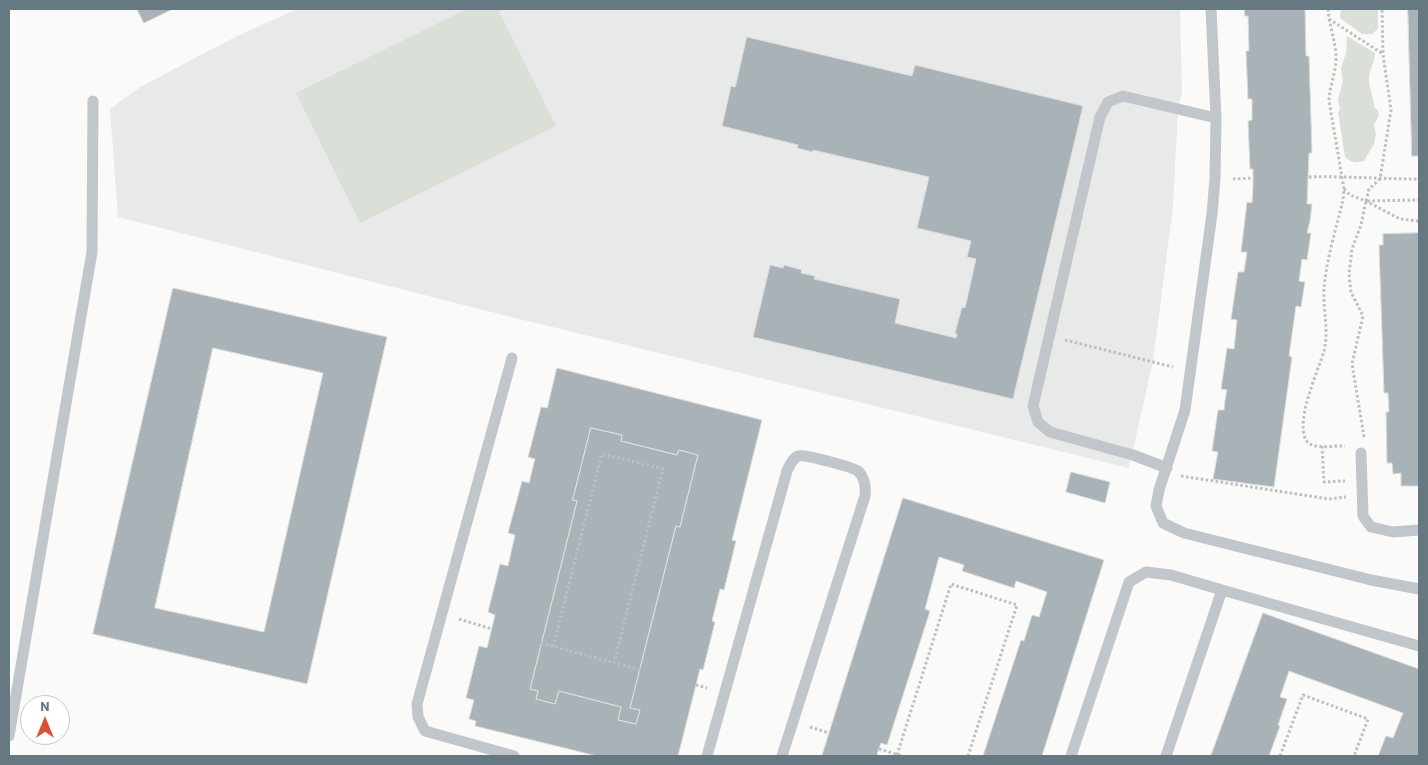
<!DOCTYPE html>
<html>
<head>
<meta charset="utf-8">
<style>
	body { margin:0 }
	#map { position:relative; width:1428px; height:765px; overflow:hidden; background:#fafaf8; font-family:Barlow,sans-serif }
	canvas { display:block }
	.frame { position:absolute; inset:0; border:10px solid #667882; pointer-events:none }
	.north { position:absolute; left:20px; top:695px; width:50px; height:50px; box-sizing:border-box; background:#fff; border:1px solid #c2c9cd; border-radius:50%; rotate:0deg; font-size:14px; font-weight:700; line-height:20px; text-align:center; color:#667882 }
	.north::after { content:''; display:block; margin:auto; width:18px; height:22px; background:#dd5035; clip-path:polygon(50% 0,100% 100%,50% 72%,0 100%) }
</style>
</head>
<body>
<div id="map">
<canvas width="1428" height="765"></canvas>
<div class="frame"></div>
<div class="north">N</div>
</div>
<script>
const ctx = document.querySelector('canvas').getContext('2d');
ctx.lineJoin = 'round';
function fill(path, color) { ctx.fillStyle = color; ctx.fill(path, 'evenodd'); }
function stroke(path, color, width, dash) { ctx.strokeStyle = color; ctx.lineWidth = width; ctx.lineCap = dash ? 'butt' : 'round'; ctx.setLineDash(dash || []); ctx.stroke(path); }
const built = new Path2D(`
	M297,9H1180L1182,92L1178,108L1173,207L1153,361L1129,468L491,312L118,217L110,109L140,87L237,36Z`);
const green = new Path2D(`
	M467,9H498L556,126L360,223L296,93Z
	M1341,9H1378V29L1372,34H1362L1340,18Z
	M1347,36L1375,53C1375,62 1369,70 1369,80C1369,89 1374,97 1374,107L1378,111L1379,115L1374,125L1376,134L1374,144L1364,161C1356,163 1351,163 1345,157L1338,112L1340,110L1338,100L1343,81L1341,68L1346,53Z`);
const building = new Path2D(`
	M137,9H173L144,23Z
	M1245,9H1305L1306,56H1309L1312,153H1309L1307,204H1312L1310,221L1307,233H1311L1307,260L1302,259L1299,281L1305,282L1301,307L1296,306L1289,356L1292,357L1274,487L1213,479L1218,452L1212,451L1218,410H1224L1225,400L1227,390L1221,389L1227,348L1234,349L1237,320L1231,319L1238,272H1244L1247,252H1241L1247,202L1252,203L1253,186V169H1250L1248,121L1252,120V99H1248L1246,51H1249L1248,16H1245Z
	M1408,9H1419V156H1412Z
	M747,37L912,76L915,65L1083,106L1013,399L753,337L770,265L783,268L784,265L802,270L801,273L815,276L814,279L900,299L895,323L956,338L957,334L955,333L962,307L965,308L976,259L967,257L971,241L917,228L929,177L813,150V152L797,148L798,145L722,126L731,86L735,87Z
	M1419,233V486H1401V473L1393,474L1392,463H1387L1386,412H1389L1388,393H1384L1379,245H1383V234Z
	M173,288L387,337L307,684L93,634ZM213,348L323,373L264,632L155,608Z
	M557,368L762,420L732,540L736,541L724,590L720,589L712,621L715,622L703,670L700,669L678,756H597L475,726L476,721L469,719L474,700L466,698L479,646L487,648L495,615L488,612L500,564L508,566L515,535L508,533L522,481L529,483L535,459L528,457L541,407L547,408ZM591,428L622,435L621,441L677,455L679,450L698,455L680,527L676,526L630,708L640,710L636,724L618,720L621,707L559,691L555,704L536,699L538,691L530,689L577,501L573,500Z
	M591,428L622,435L621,441L677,455L679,450L698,455L680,527L676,526L630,708L640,710L636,724L618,720L621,707L559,691L555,704L536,699L538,691L530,689L577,501L573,500Z
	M1071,472L1110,482L1105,503L1066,492Z
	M903,498L1104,560L1042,756H983L1021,640L1024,641L1032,615L1039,617L1047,592L1016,581L1014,588L962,571L964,565L939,557L925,609L930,611L887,745L881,743L877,754L880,756H822Z
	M1263,613L1419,669V756H1378L1386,736L1393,738L1403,713L1289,671L1280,697L1287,699L1278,725L1280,726L1269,756H1211Z`);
const path = new Path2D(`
	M1328,9C1329,24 1335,40 1336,55C1337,71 1329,86 1329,101L1344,189L1343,200C1336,229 1326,260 1324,290C1323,310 1329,331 1324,351C1318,371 1295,421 1306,440C1313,451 1333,445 1345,446
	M1329,19L1383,54
	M1309,177C1346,176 1382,179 1419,179
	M1233,179L1253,178
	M1344,189L1350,195L1366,201L1400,219L1419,221
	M1366,201L1369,189L1380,179L1391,110L1383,54L1382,9
	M1065,340L1173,367
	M1364,437L1352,364L1363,316L1351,292L1349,274L1352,249L1361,225L1366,201L1419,200
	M1322,446L1324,482L1345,481
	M1181,476L1329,499L1346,497
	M459,619L492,629
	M541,643L640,670
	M553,647L602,454L663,469L614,663
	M696,685L707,688
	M810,727L829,733
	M879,749L902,756
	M897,755L951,584L1017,605L968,756
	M1280,756L1303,695L1368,719L1354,756`);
const lane = new Path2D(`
	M1211,9L1216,118L1215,179L1212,214L1185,410L1159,490L1156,506L1163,523L1184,533L1371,580L1419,589
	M512,358L417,704L418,717L425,731L514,756
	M1361,453L1363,516L1371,527L1393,532L1419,530
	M1167,468L1133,455L1050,432L1038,422L1033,406L1100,117L1108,102L1123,96L1216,118
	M9,736L92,252L93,101
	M707,756L787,471C790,465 792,459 798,456C805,454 852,467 858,471C865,478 866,487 865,496L782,756
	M1071,756L1129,582L1146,572L1171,575L1222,590
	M1166,756L1222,590L1419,646`);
fill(built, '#e8eae9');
fill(green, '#dadfd7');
fill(building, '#a8b2b7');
stroke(building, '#dcdcda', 1);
stroke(path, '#bcbfc2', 3, [2.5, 2.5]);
stroke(lane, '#c1c6ca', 11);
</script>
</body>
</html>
